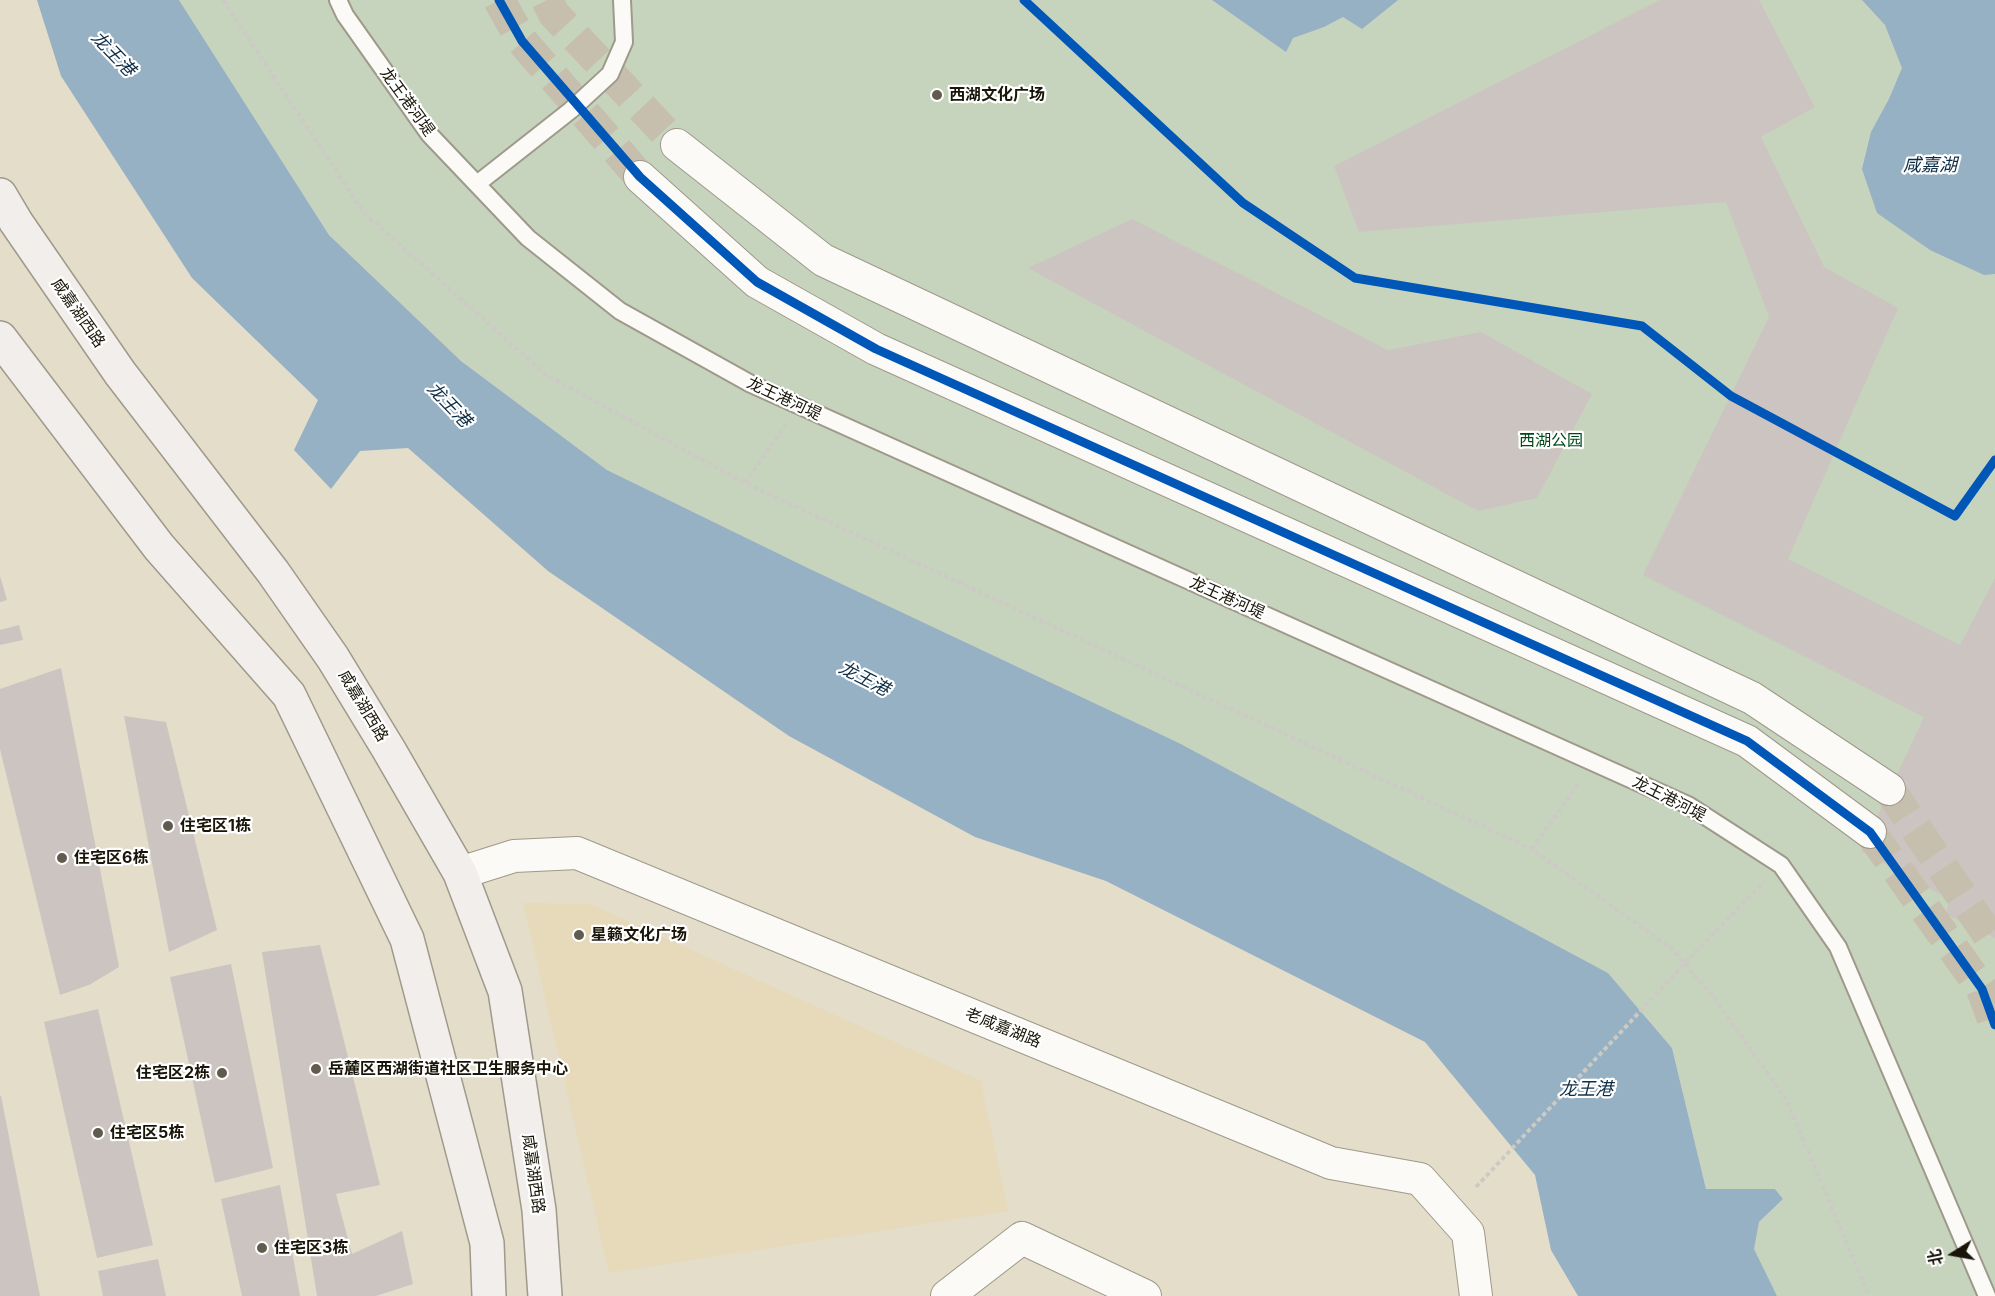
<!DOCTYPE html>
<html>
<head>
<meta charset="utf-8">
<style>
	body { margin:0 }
	#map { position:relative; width:1995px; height:1296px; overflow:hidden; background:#e4ddca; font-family:Inter,"Noto Sans SC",sans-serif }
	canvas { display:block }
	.north { position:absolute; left:1923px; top:1224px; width:60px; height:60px; -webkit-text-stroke:4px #fff; paint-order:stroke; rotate:259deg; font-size:16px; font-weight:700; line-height:24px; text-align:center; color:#191508 }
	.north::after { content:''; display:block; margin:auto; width:21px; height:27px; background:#191508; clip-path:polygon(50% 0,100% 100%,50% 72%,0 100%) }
</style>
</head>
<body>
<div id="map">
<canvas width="1995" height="1296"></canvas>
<div class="north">北</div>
</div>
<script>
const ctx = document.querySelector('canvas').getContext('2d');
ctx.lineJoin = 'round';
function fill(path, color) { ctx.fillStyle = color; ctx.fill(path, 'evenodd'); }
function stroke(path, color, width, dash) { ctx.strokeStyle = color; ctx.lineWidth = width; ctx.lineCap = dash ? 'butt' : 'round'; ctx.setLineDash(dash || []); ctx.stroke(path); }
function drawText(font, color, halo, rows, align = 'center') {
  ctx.font = font + ' Inter,"Noto Sans SC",sans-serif'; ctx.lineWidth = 4.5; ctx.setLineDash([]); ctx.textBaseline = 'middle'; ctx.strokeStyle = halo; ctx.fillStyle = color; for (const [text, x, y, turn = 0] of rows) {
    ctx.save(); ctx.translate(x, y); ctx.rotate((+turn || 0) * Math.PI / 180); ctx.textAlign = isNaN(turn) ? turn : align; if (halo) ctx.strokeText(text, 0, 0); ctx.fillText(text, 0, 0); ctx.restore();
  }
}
const built = new Path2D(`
	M523,903L590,904L981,1081L1008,1211L609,1273Z`);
const green = new Path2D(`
	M179,0H1995V1296H1777L1753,1249L1759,1222L1783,1199L1775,1189H1706L1672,1048L1608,973L1179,743L810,569L607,470L461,361L329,235Z`);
const water = new Path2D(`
	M37,0H179L329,235L461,361L607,470L810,569L1179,743L1608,973L1672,1048L1706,1189H1775L1783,1199L1759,1222L1754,1249L1777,1296H1578L1551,1250L1535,1175L1425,1042L1106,881L975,837L789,736L548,571L408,448L360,451L331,489L294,450L318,400L192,278L61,76Z
	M1212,0H1398L1362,29L1343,17L1324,27L1293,38L1286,52Z
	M1862,0H1995V274L1984,275L1930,250L1877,213L1862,169L1871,132L1889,99L1902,68L1885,25Z`);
const building = new Path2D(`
	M1660,0H1759L1815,107L1761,137L1824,267L1898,308L1788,559L1960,645L1995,578V938L1946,914L1949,899L1861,851L1924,717L1643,575L1769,317L1726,202L1359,232L1334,166Z
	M1132,219L1388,350L1481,332L1592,394L1537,498L1478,511L1028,268Z
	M0,576L7,600L0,602Z
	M19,625L23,640L0,645V630Z
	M61,668L119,967L89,985L60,995L0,749V689Z
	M124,716L166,722L217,930L169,952Z
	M320,945L380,1185L336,1194L352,1254L402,1231L413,1284L376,1296H317L262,952Z
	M231,964L273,1168L215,1183L170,977Z
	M98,1009L153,1245L97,1258L44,1022Z
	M0,1096H1L40,1296H0Z
	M280,1185L300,1296H242L221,1199Z
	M158,1259L166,1296H103L98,1271Z`);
const minorTunnel = new Path2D(`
	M499,0L522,41L640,177
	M547,0L554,14L677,145
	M1889,789L1995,945
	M1870,832L1982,989L1995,1025`);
const path = new Path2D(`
	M223,0L364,213L545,374L745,483L1532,849L1672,949L1714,998L1786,1099L1869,1296
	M745,483L786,425
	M1532,849L1580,781
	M1690,958L1765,881`);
const service = new Path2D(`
	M338,0L345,15L429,134L528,238L620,311L751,384L1688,805L1781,865L1838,947L1987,1296
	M477,184L571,110L610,74L624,42L622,0`);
const minor = new Path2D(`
	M677,145L823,260L1752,698L1889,789
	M640,177L757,282L876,349L1747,741L1870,832
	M460,873L514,856L577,853L1331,1163L1420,1179L1468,1233L1476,1296
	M947,1296L1022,1238L1145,1296`);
const secondary = new Path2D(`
	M0,195L16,222L120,373L273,572L333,658L389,750L460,873L505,991L539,1210L545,1296
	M0,338L159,547L289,695L407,939L487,1243L489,1296`);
const pathBridge = new Path2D(`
	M1476,1187L1690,958`);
const cycleway = new Path2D(`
	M499,0L522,41L640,177L757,282L876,349L1747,741L1870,832L1982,989L1995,1025
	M1024,0L1243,203L1355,278L1642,326L1731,396L1955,516L1995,460`);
const markers = [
	[937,95,6,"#605b4c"],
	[168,826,6,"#605b4c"],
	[62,858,6,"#605b4c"],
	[579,935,6,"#605b4c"],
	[316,1069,6,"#605b4c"],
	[222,1073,6,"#605b4c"],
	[98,1133,6,"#605b4c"],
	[262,1248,6,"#605b4c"]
];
const poiNames = [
	["西湖文化广场",949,95],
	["住宅区1栋",180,826],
	["住宅区6栋",74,858],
	["星籁文化广场",591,935],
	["岳麓区西湖街道社区卫生服务中心",328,1069],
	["住宅区2栋",210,1073,"right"],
	["住宅区5栋",110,1133],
	["住宅区3栋",274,1248]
];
const streetNames = [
	["龙王港河堤",407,102,54],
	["咸嘉湖西路",78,313,55],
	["龙王港河堤",784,399,25],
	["龙王港河堤",1227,598,24],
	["咸嘉湖西路",363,706,59],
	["龙王港河堤",1669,799,27],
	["老咸嘉湖路",1003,1028,22],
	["咸嘉湖西路",533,1174,82]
];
const parkNames = [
	["西湖公园",1551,441]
];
const waterNames = [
	["龙王港",113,54,46],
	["咸嘉湖",1930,166],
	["龙王港",449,405,46],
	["龙王港",864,679,27],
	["龙王港",1586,1090]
];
fill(built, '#e6dabb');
fill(green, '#c7d4bd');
fill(water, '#96b0c4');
fill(building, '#ccc4c0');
stroke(minorTunnel, '#c6bfad', 32, [32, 16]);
stroke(service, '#9e998a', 20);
stroke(minor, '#9e998a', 34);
stroke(secondary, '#9e998a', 36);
stroke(path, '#cccac4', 4, [4.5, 3]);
stroke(service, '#fbfaf7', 16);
stroke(minor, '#fbfaf7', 32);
stroke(secondary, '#f2eeeb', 33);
stroke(pathBridge, '#cccac4', 4, [4.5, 3]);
stroke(cycleway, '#0057b8', 9);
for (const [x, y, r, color] of markers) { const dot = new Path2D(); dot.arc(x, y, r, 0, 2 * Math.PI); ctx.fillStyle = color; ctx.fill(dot); stroke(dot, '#fff', 2); }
drawText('bold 16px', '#191508', '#fff', poiNames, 'left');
drawText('16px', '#191508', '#fff', streetNames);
drawText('16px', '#004719', '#fff', parkNames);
drawText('italic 18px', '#0d2d46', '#fff', waterNames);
</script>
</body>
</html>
